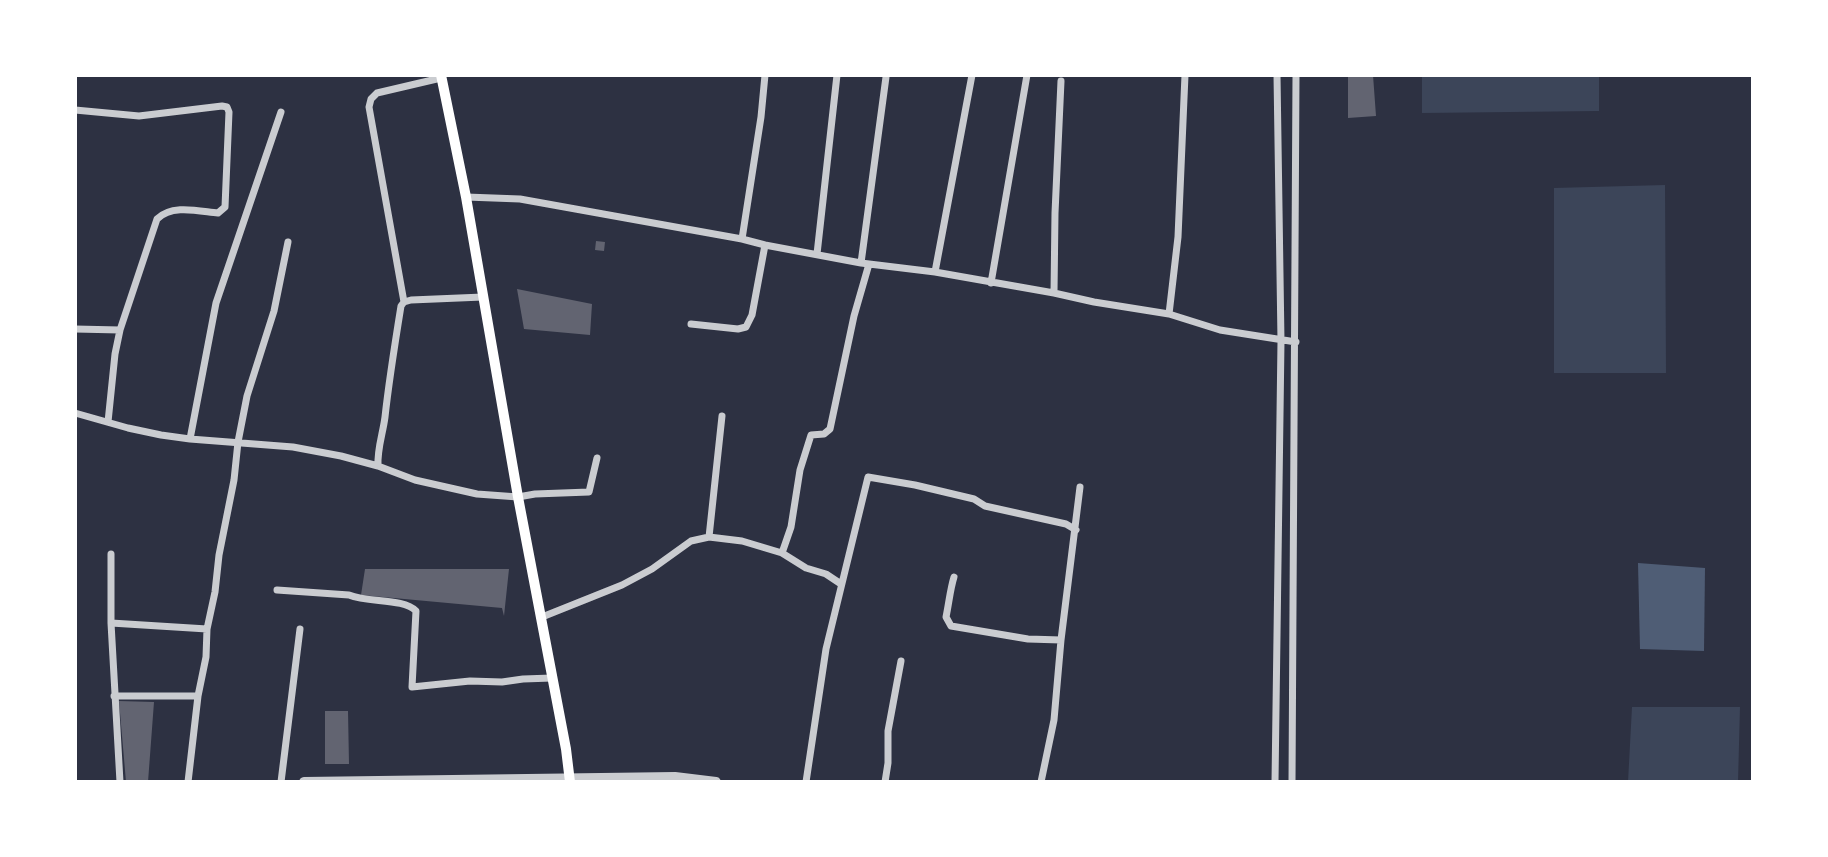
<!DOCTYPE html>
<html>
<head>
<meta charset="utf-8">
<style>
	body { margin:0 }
	#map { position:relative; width:1828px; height:857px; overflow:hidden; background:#2d3142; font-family:Arial,sans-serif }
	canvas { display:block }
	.frame { position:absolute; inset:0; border:77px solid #fff; pointer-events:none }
</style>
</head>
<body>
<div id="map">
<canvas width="1828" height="857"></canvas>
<div class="frame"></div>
</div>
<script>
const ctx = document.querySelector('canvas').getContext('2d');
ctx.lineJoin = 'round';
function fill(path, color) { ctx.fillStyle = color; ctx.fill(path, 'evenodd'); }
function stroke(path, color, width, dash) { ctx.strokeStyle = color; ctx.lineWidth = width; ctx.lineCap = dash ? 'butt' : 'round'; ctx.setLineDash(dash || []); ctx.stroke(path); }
const green = new Path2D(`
	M1422,75H1599V111L1422,113Z
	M1665,185L1666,373H1554V188Z
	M1632,707H1740L1738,782H1628Z`);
const water = new Path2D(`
	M1638,563L1705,568L1704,651L1640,649Z`);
const building = new Path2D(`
	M1348,75H1373L1376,116L1348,118Z
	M596,241L605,242L604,251L595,250Z
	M517,289L592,304L590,335L524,329Z
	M365,569H509L504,616L502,608L361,595Z
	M119,701L154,702L148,782H126Z
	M325,711H348L349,764H325Z`);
const minor = new Path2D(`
	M75,110L139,116L222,106L227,107L229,112L225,207L218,213C198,211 172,204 157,219L120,330L115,354L108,422
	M466,197L520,199L742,239L765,245L861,263L935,272L1054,293L1094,302L1169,314L1220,330L1296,342
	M742,239L761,117L765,75
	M817,254L837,75
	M861,263L886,77
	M935,272L972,75
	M991,283L1027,75
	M1054,293L1055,213L1061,81
	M404,302L369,107L371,99L377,93L441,78
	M1169,314L1178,237L1185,75
	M691,324L738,329L746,327L752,315L765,245
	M75,329L120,330
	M75,413L128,428L161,435L190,439L293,447L341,456L378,466L415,480L477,494L518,497L535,494L589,492L597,458
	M190,439L216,303L281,112
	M378,466C377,449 383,433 385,417C389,380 395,343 401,306L404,302L411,300L483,297
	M709,537L722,416
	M782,553L791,527L800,470L811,435L824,434L830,429L854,316L869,264
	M111,554V623L120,782
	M954,577C950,590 949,603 946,617L951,626L1028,639L1061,640
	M277,590L349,595C369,603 403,598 416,611L412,687L470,681L502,682L523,679L552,678
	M542,617L622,585L652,569L691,541L709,537L742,541L782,553L806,568L826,574L841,584
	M111,623L207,629
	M114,696H198
	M188,782L198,696L206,657L207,629L215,592L219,555L234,480L238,442L247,396L274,311L288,242
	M281,782L300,629
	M806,782L826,649L868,477L915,485L974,499L985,506L1066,524L1076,530
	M885,782L888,763V731L901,661
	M1041,782L1054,720L1061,640L1080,487
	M1275,782L1281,341L1277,75
	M1292,782L1296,75`);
const tertiary = new Path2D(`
	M304,782L675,777L716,782`);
const secondary = new Path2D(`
	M441,75L466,197L518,497L566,749L570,782`);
fill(green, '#3c4559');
fill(water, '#4f5d75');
fill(building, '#626471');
stroke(minor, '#caccd0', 7);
stroke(tertiary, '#caccd0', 10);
stroke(secondary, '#fff', 10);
</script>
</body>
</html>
